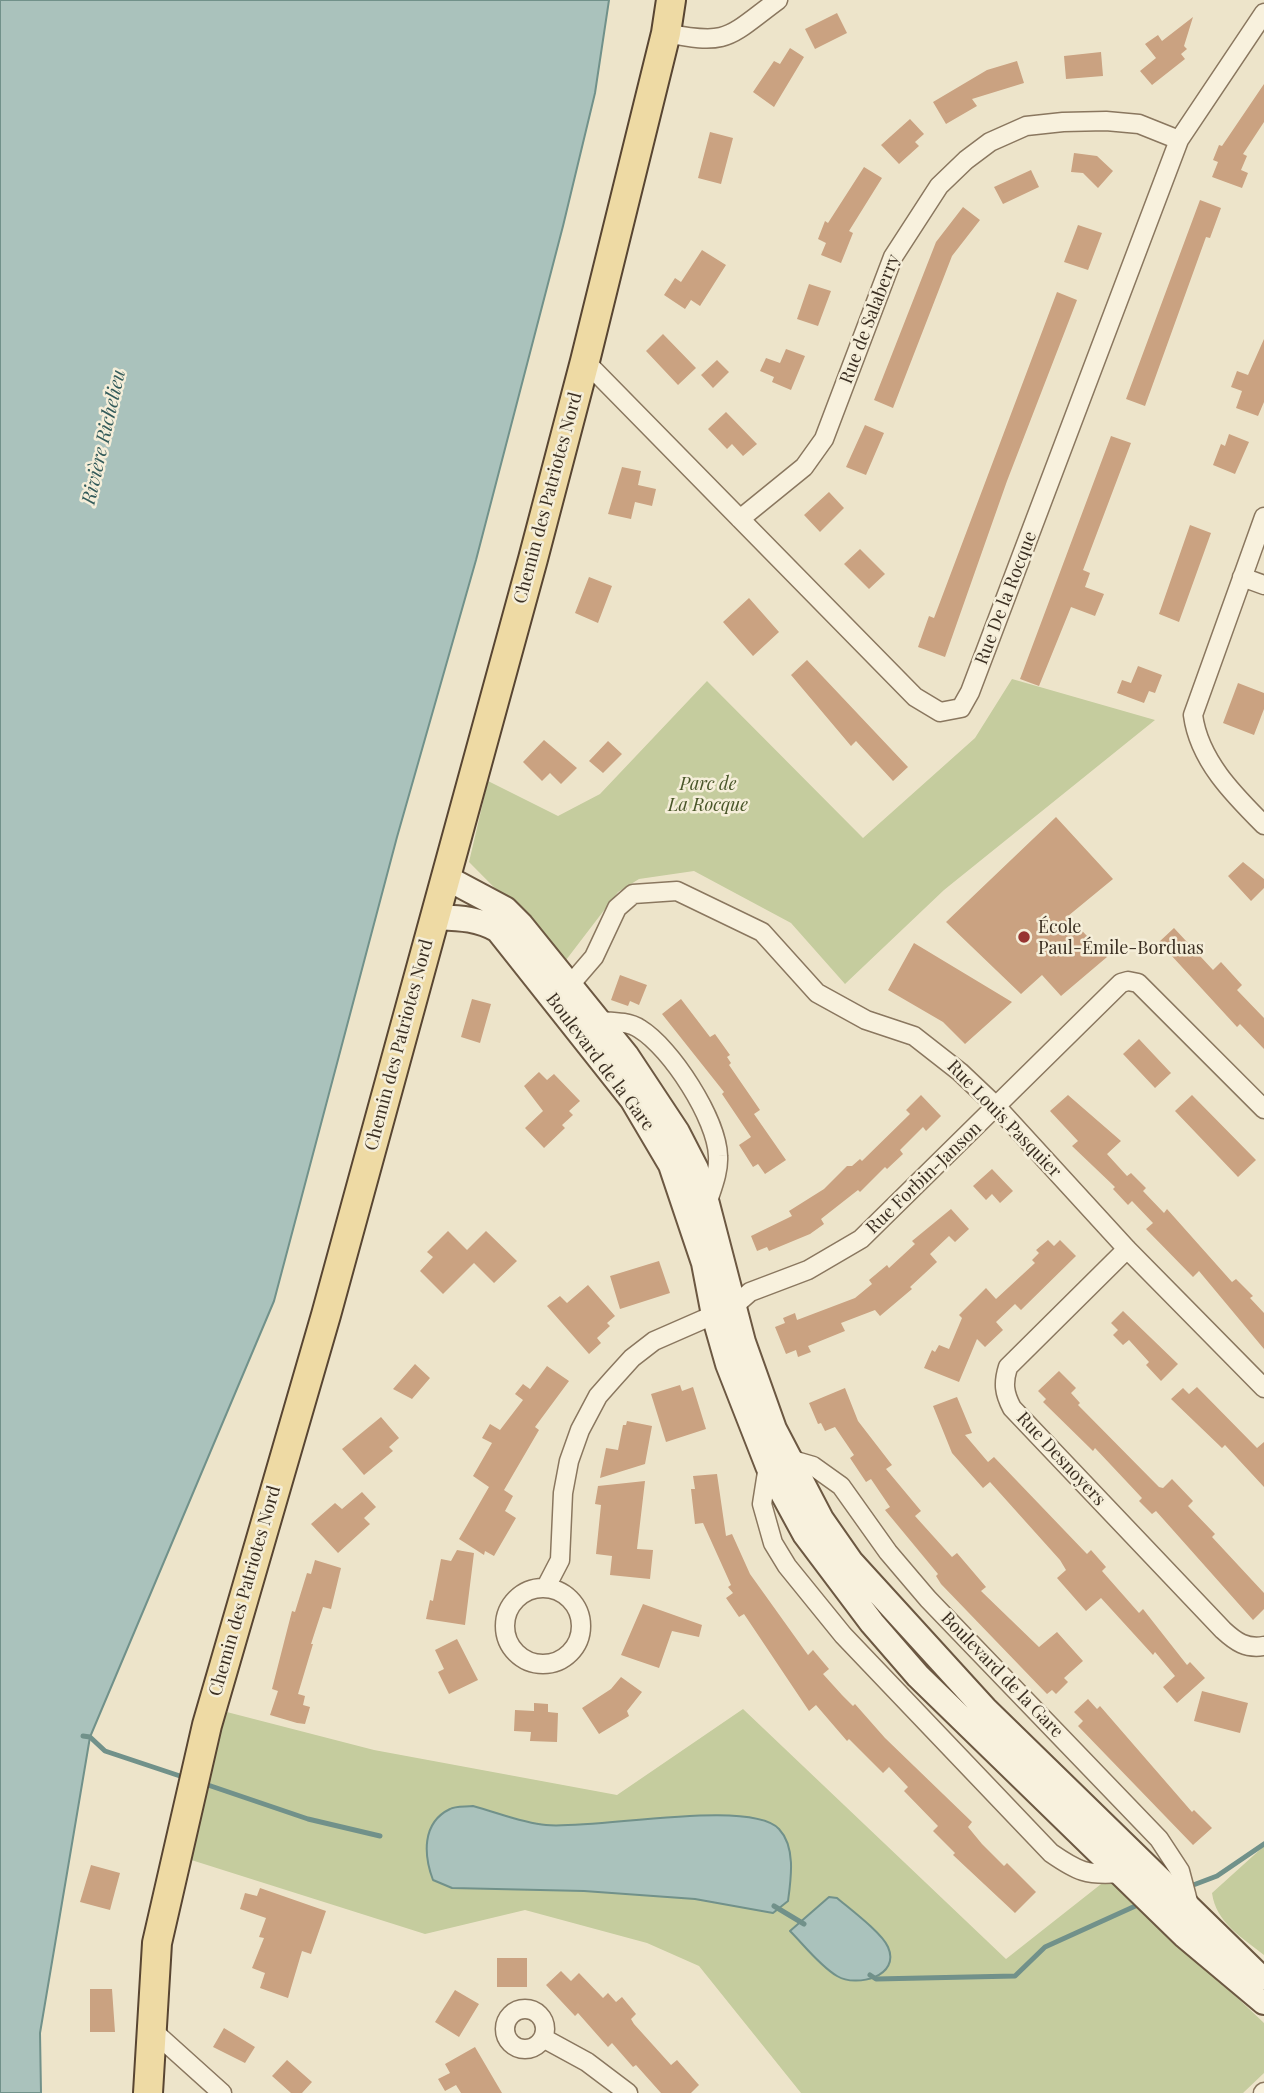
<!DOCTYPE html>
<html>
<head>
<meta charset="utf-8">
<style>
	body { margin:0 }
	canvas { display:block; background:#ede4ca }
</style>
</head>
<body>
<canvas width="1264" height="2093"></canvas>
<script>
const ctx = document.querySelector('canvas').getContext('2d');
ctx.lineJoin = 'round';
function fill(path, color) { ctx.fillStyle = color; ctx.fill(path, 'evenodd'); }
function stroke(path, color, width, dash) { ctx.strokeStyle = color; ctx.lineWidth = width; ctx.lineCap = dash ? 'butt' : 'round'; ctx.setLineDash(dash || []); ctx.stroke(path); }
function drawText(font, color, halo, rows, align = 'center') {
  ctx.font = font + ' "Playfair Display",serif'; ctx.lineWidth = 5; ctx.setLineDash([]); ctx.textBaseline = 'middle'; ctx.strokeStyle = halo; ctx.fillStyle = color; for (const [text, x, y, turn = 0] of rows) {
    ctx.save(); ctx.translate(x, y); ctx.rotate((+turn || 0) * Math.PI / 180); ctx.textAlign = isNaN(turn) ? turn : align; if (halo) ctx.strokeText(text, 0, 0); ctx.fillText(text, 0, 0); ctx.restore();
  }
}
const green = new Path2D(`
	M1012,679L1155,720L944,890L845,984L791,923L694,871L639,879L618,892L566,960L469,862L488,781L558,816L600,794L707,681L863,838L975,738Z
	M743,1709L1006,1959L1110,1877L1264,2023V2073L1243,2093H801L699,1966L647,1943L525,1910L425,1934L185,1858L219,1710L374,1750L617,1795Z
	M1264,1846V1955C1242,1937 1216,1923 1212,1893Z`);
const water = new Path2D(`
	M0,0H609L595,93L563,226L476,560L397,837L274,1301L90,1737L40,2033L41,2093H0Z
	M473,1806C496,1812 522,1823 546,1825C593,1830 750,1798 779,1829C796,1847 791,1879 788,1901L773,1913L695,1899L584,1891L452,1888L433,1880C424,1856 421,1823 450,1809C455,1806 466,1807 473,1806Z
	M829,1897L837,1898C850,1909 882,1933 888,1947C901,1976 857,1988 837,1976C820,1966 804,1945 790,1931Z`);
const stream = new Path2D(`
	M83,1736L90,1737L105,1751L186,1778
	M202,1783L308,1819L380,1836
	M1188,1887L1217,1876L1264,1844
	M774,1906L804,1924
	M870,1975L876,1979L1015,1976L1045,1947L1142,1903`);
const building = new Path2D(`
	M837,13L847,33L815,49L805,29Z
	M1193,17L1184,46L1187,49L1181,54L1185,59L1152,85L1140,71L1156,58L1145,44L1158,35L1162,41Z
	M790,48L804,57L774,107L753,92L774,61L780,64Z
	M1101,52L1103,76L1066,79L1064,56Z
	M1017,61L1024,83L972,99L977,106L946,124L933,102L987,70Z
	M1264,84V122L1243,154L1247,156L1241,170L1248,173L1242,188L1212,177L1218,162L1213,160L1219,145L1222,146Z
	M910,119L924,134L915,142L919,146L899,164L881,145Z
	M710,132L733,138L721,184L698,178Z
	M1074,153L1097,156L1113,171L1098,188L1083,173L1071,172Z
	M864,167L882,178L849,231L853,233L841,263L821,255L826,243L818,239L825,221L828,223Z
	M1031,170L1039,187L1003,204L994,187Z
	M1200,200L1221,208L1210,238L1206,237L1145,406L1126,399Z
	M963,207L980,220L952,256L893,408L874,400L936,242Z
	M1078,225L1102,233L1088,270L1064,262Z
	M702,250L726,265L700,306L691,300L685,309L664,295L675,278L681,282Z
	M809,284L831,291L818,326L797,319Z
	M1057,292L1077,300L1007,481L945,657L918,647L929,616L934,618Z
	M663,334L696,368L678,385L646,351Z
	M1264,339V402L1258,416L1236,408L1242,391L1231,387L1237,371L1248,375Z
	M786,349L805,356L791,390L772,382L774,377L760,371L766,358L780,363Z
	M717,360L729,372L713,388L701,375Z
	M726,412L757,444L743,456L732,444L727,449L708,429Z
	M865,425L884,433L866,475L846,467Z
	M1229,434L1249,442L1235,474L1213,465L1221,444L1225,446Z
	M1111,436L1131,443L1083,570L1090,573L1085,587L1104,594L1095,616L1071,607L1039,686L1020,679Z
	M622,467L641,471L638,485L656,489L652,506L635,502L631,519L608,514Z
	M829,492L844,508L820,532L804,515Z
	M1190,525L1211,533L1179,622L1159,614Z
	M860,549L885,574L869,589L844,564Z
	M589,577L612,586L598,623L575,613Z
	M749,598L779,632L753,656L723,622Z
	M807,660L908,767L893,781L856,741L851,746L791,675Z
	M1138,666L1162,675L1155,693L1149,691L1144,703L1117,693L1122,680L1131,683Z
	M1238,683L1264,693V709L1254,735L1223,723Z
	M544,740L577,768L561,784L550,773L542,781L523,762Z
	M608,741L622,754L603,773L589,761Z
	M1056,817L1113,879L1068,916L1107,957L1061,996L1042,975L1021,994L946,922Z
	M1243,862L1264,879V888L1251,901L1228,876Z
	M1174,928L1213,970L1221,962L1242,985L1237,990L1264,1018V1049L1240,1024L1237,1027L1159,942Z
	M914,943L1012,1002L965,1044L943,1022L888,990Z
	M620,975L647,985L639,1005L630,1001L628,1006L611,1000Z
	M472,999L491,1004L480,1043L461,1037Z
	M681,999L710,1037L715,1034L730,1055L727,1057L731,1063L729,1065L760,1110L754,1114L786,1160L765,1174L758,1164L753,1167L739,1145L751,1137L722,1094L724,1092L662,1014Z
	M1139,1039L1171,1073L1155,1088L1123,1054Z
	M539,1072L547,1080L554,1074L580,1101L569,1111L573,1115L562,1125L565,1128L544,1148L525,1128L543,1111L524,1086Z
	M921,1095L941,1116L926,1131L923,1127L900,1150L903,1154L887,1169L885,1167L860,1192L858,1190L821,1219L824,1224L810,1234L769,1251L767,1247L757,1251L751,1236L792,1216L789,1211L824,1189L847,1166H852L860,1159L862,1161L910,1114L906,1110Z
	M1068,1095L1121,1141L1107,1154L1127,1176L1131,1173L1146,1188L1143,1191L1164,1213L1167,1209L1232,1282L1236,1279L1253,1296L1250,1298L1264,1313V1349L1199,1271L1193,1277L1146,1229L1153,1223L1132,1201L1128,1205L1113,1189L1115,1187L1072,1146L1078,1141L1050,1111Z
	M1192,1095L1256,1160L1238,1177L1175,1111Z
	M992,1169L1013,1191L1000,1203L992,1194L986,1200L973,1186Z
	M951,1209L969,1229L955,1242L949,1236L930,1254L937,1262L910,1287L912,1289L880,1316L875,1310L841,1323L845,1331L808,1346L811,1352L798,1357L796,1350L786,1354L775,1327L785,1323L783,1318L795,1313L797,1320L855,1298L872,1284L869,1280L887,1265L889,1268L915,1244L912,1241Z
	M448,1231L467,1250L486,1231L517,1261L494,1283L474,1263L443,1294L420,1271L433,1257L427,1252Z
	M1048,1240L1054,1246L1060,1240L1076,1256L1021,1310L1015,1304L996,1322L1003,1330L985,1347L977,1339L959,1382L924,1368L932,1350L935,1352L939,1345L949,1349L962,1318L959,1315L986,1288L996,1299L1035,1263L1032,1260L1039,1253L1036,1250Z
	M659,1261L670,1293L620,1309L610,1276Z
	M588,1285L615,1316L607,1323L610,1326L597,1338L601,1343L589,1354L547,1306L560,1296L567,1303Z
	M1123,1311L1178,1364L1161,1381L1146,1365L1149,1362L1129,1340L1123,1345L1113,1335L1118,1330L1111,1323Z
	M415,1364L430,1378L412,1399L393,1389Z
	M547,1366L569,1381L535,1427L539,1430L504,1490L513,1496L505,1511L516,1518L494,1556L485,1551L484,1555L459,1539L489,1487L473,1476L492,1443L482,1438L490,1424L500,1430L523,1400L515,1394L523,1384L530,1389Z
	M1059,1371L1076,1388L1071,1393L1080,1403L1078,1405L1159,1487L1163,1488L1172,1479L1193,1501L1188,1506L1215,1534L1212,1537L1264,1593V1609L1253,1620L1156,1511L1152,1514L1139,1501L1142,1498L1095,1448L1093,1451L1043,1402L1046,1399L1038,1391Z
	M680,1385L682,1391L693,1387L706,1429L666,1442L651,1394Z
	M1197,1387L1257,1448L1264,1442V1487L1225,1445L1222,1448L1171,1399L1183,1388L1189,1394Z
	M845,1388L858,1421L892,1465L886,1469L921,1511L915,1516L952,1557L957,1553L986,1587L981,1591L1039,1647L1057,1632L1083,1661L1064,1678L1068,1682L1056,1694L1052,1690L1047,1694L941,1584L936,1576L938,1574L885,1510L890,1507L871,1479L866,1482L850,1458L854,1455L835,1427L825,1431L821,1423L818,1424L809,1403Z
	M957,1397L972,1433L965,1435L988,1462L994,1457L1087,1554L1091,1550L1106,1567L1102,1571L1139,1613L1143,1609L1187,1665L1190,1662L1205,1678L1177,1703L1163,1687L1175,1676L1155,1652L1153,1655L1101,1598L1086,1611L1057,1578L1066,1570L1060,1560L990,1482L983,1488L952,1453L933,1406Z
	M381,1417L399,1438L389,1447L393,1451L364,1475L342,1449Z
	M627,1421L652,1426L645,1464L600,1478L606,1448L618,1450L623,1425H626Z
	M717,1474L726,1536L732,1534L750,1574L808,1655L813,1650L829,1669L823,1674L842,1695L853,1706L855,1704L885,1738L972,1822L968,1827L982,1844L1004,1866L1007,1863L1036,1892L1015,1913L953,1855L955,1853L933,1831L938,1826L904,1791L908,1787L889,1767L883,1773L849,1739L847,1741L816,1705L809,1711L744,1614L739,1617L726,1598L733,1593L728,1587L731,1585L703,1523L695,1524L691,1489H695L693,1476Z
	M645,1481L637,1549L653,1550L650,1579L610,1575L612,1556L596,1554L601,1505L595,1504L598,1486Z
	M362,1492L376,1507L364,1518L370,1524L338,1553L311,1524L335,1503L342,1509Z
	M457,1550L474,1553L465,1625L426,1619L430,1600L433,1601L441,1559L451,1561Z
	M315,1560L341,1568L331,1609L323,1607L311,1644H313L298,1694L305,1696L303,1705L310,1707L305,1724L297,1723L270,1715L278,1691L272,1689L292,1611L295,1612L307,1573L311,1574Z
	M643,1604L702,1625L699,1637L672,1631L659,1668L621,1655Z
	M457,1639L478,1680L449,1694L438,1672L444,1669L435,1650Z
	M621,1677L642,1692L627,1711L629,1716L599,1734L582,1708L611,1689Z
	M1202,1691L1248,1703L1240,1733L1194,1721Z
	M1088,1699L1097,1709L1100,1706L1192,1812L1194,1810L1212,1828L1193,1845L1078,1726L1083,1721L1074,1712Z
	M534,1703L548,1704V1712L558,1713L557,1742L530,1741L531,1732L514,1731L515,1710L534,1711Z
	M91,1865L120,1873L110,1910L80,1902Z
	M260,1888L326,1911L311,1954L302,1951L288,1998L260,1988L265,1973L252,1968L264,1938L259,1937L266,1918L240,1909L245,1893L257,1896Z
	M497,1958H527V1987H497Z
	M561,1971L571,1981L579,1973L603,1998L608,1993L616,2002L622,1997L636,2014L631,2019L634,2024L671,2065L677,2060L699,2085L691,2093H661L636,2065L633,2067L612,2043L608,2047L578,2013L575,2016L546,1985Z
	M90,1989H112L115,2032H90Z
	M455,1990L479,2004L459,2037L435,2022Z
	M224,2028L255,2047L245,2063L213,2047Z
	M475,2047L502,2093H461L456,2085L445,2091L438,2079L450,2073L445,2064Z
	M287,2060L312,2082L302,2093H291L272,2076Z`);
const street = new Path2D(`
	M666,33C729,46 728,37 778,0
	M585,361L915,697L940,712L961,708L970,692L1179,140L1264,13
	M1264,517L1193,715C1199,760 1233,794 1264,825
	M740,519L804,467L824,439L893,257L939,186L966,160L990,142L1026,126L1063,122L1106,121L1139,124L1179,140
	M1242,577L1264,585
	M563,993L594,957L617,908L633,894L677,891L762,932L817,993L866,1020L914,1036L960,1072L997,1107L1127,1249L1264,1388
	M597,1021C611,1022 628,1021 640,1029C671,1048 717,1119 718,1156C719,1172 712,1188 707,1204
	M1127,1249L1008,1367C1003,1383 1004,1393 1012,1408L1223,1630C1236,1642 1246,1649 1264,1646
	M789,1459L813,1466L841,1486L888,1552L928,1599L1159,1839L1180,1871L1190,1909
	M768,1466L762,1504L773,1543L787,1566L843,1635L1051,1853C1077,1871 1087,1876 1120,1873
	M546,1587L560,1560L563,1493L569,1461L580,1430L598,1396L613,1379L632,1358L654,1341L734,1306L750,1292L808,1270L861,1239L1121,983L1128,981L1138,983L1264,1109
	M505 1626a38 38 0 1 1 76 0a38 38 0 1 1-76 0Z
	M505 2029a20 20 0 1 1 40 0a20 20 0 1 1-40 0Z
	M152,2030L222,2093
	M543,2038L587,2062L628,2093
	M1263,2093L1264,2092`);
const secondary = new Path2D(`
	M445,877L505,909L521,925L626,1055L677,1132L696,1169L707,1204L743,1342L774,1429L821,1519L851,1562L985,1709L1261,1978
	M434,917C458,918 478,918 498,930L632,1099L671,1165L704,1263L714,1315L728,1364L768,1466L805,1534L872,1623L918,1676L1184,1935L1264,2002`);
const primary = new Path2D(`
	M148,2093L157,1943L207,1725L326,1315L533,559L585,361L666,33L671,0`);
const markers = [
	[1024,937,7,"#973431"]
];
const streetNames = [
	["Rue de Salaberry",870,319,-69],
	["Chemin des Patriotes Nord",548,498,-75],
	["Rue De la Rocque",1006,598,-69],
	["Chemin des Patriotes Nord",399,1045,-75],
	["Boulevard de la Gare",600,1062,53],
	["Rue Louis Pasquier",1004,1119,46],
	["Rue Forbin-Janson",924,1178,-44],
	["Rue Desnoyers",1061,1459,47],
	["Chemin des Patriotes Nord",245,1591,-74],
	["Boulevard de la Gare",1002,1675,46]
];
const parkNames = [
	["Parc de",708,784],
	["La Rocque",708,805]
];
const poiNames = [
	["École",1038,927],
	["Paul-Émile-Borduas",1038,948]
];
const waterNames = [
	["Rivière Richelieu",104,437,-77]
];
fill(green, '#c5cc9e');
fill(water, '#aac2bc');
stroke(water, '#71918a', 2);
stroke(stream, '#71918a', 5);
fill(building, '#caa281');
stroke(street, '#8a775f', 21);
stroke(secondary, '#6c5842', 28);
stroke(primary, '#584532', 32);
stroke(street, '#f8f1dd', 18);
stroke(secondary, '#f8f1dd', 24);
stroke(primary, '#eedaa4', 28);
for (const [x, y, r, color] of markers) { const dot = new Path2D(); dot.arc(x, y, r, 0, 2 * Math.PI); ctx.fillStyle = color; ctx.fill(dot); stroke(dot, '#f5eed9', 2.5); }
drawText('18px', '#3b2f22', '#f5eed9', streetNames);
drawText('italic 18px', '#495629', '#f5eed9', parkNames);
drawText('18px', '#3b2f22', '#f5eed9', poiNames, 'left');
drawText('italic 19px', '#325a59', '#f5eed9', waterNames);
</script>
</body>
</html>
